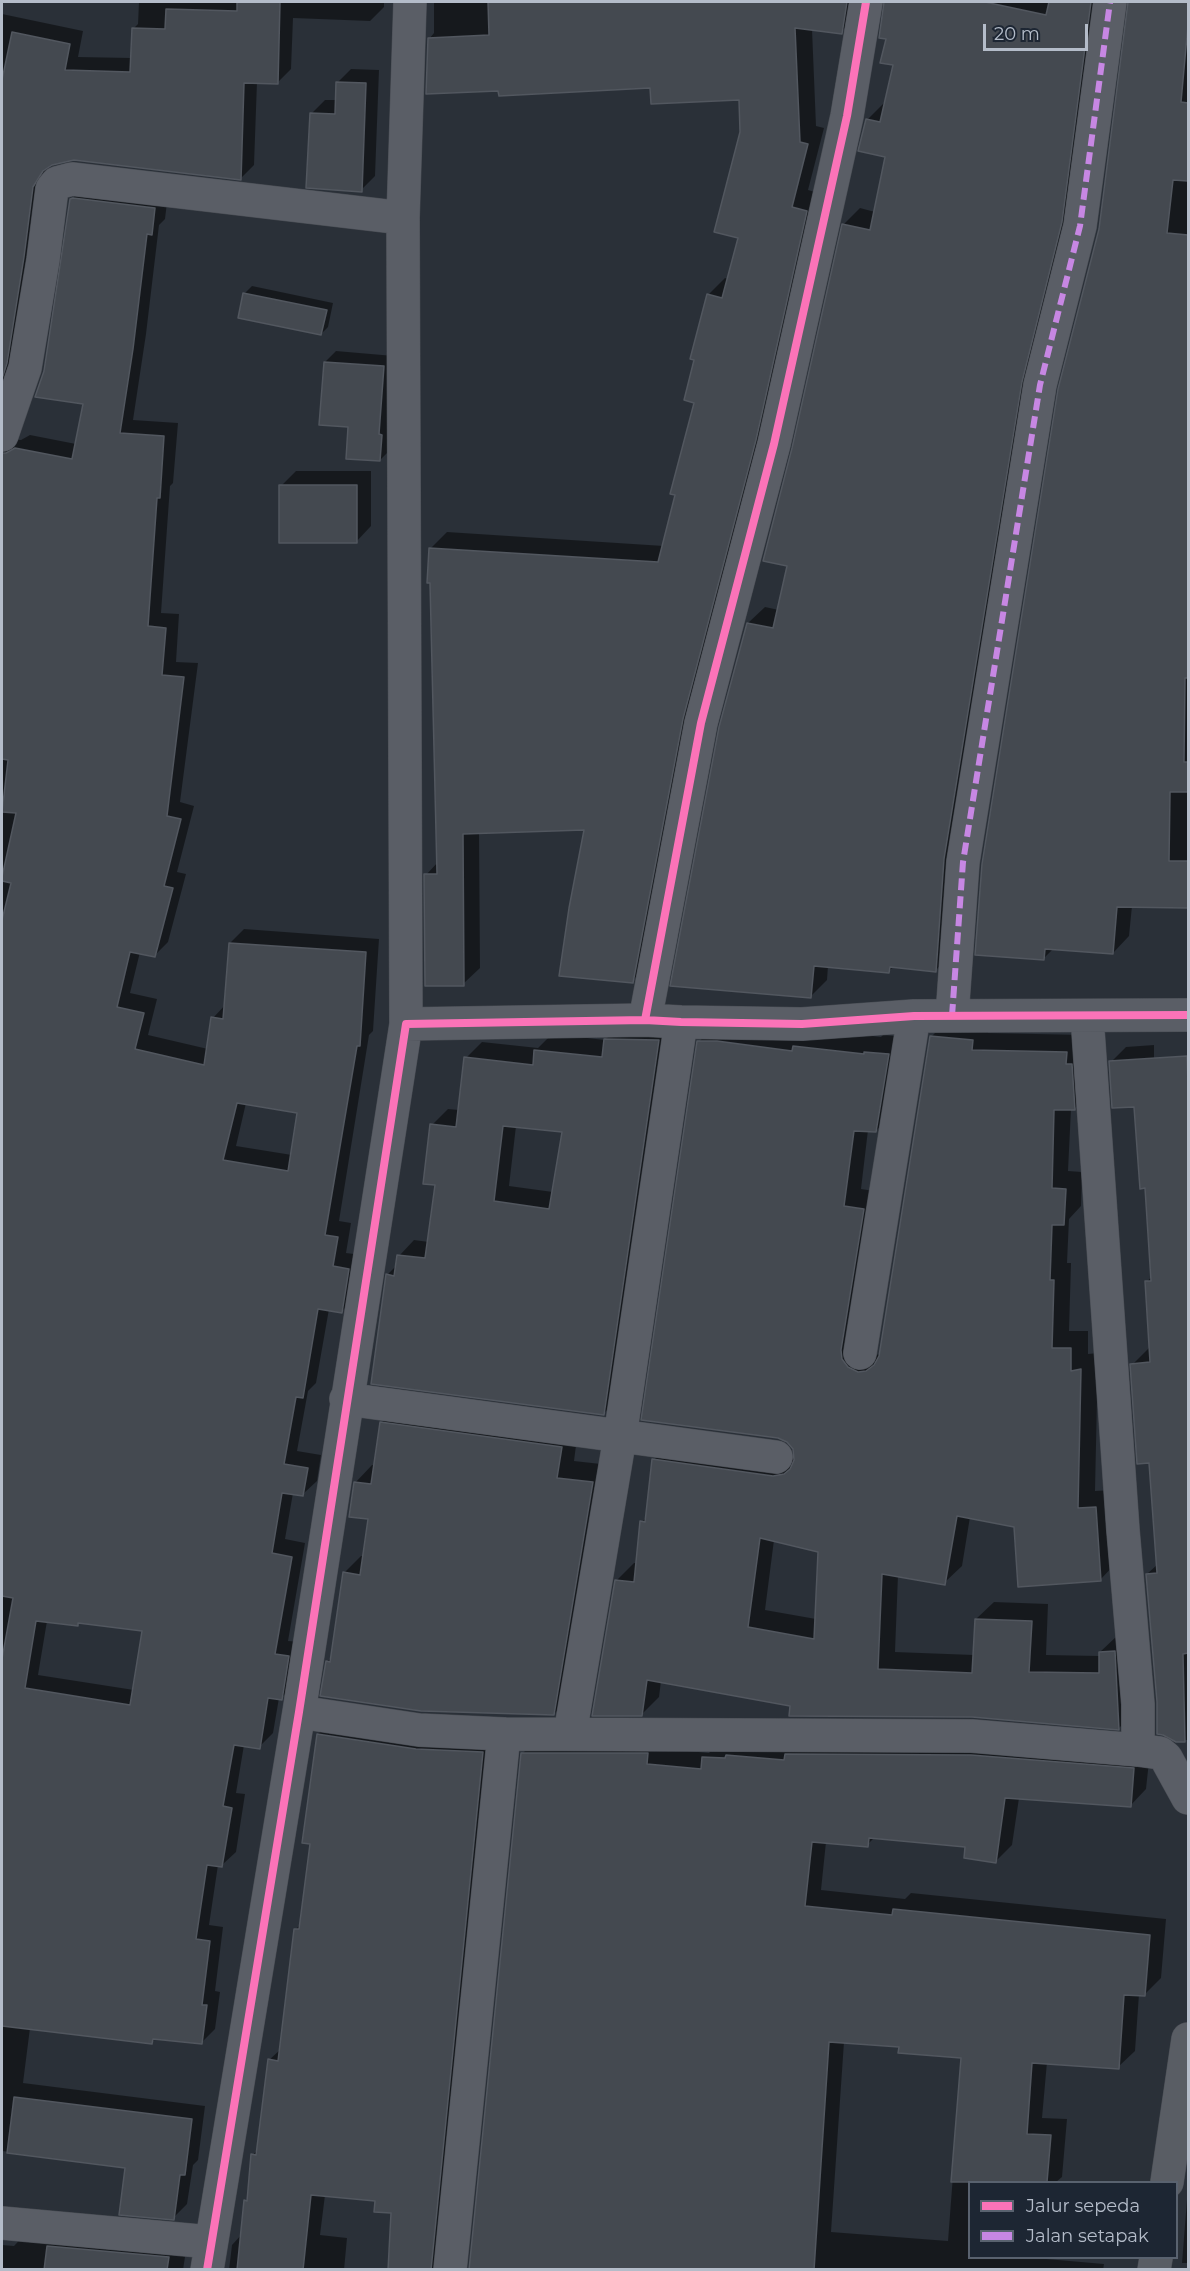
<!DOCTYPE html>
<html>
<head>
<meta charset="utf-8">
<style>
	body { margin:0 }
	#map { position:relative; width:1190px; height:2271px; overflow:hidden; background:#2a3038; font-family:Montserrat,sans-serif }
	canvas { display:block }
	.frame { position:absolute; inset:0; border:3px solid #b4bcc9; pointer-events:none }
	.legend { position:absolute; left:968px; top:2181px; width:210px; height:78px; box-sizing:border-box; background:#1d2633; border:2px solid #59626f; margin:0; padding:8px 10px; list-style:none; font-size:18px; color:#b4bcc9 }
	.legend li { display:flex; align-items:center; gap:12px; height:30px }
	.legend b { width:30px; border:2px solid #59626f }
	.scale { position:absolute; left:983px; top:24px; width:105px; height:27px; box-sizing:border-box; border:3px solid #b4bcc9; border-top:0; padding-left:8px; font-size:18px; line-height:21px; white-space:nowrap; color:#b4bcc9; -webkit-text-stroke:4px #1d2633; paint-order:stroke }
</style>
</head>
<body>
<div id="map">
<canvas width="1190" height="2271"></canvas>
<div class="frame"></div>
<ul class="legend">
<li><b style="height:8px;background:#fb73b8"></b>Jalur sepeda</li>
<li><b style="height:8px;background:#c787e3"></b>Jalan setapak</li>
</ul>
<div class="scale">20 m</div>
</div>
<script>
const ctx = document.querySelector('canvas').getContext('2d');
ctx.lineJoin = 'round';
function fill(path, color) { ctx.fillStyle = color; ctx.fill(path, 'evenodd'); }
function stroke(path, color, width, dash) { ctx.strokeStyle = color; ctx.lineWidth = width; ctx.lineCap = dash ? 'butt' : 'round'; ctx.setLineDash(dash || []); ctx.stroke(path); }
const shadow = new Path2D(`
	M139,2H384V7L370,21L293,18L291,69L277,83L257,82L254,165L241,178L74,159L51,164L47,171L2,403V14L83,31L78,57L132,58L133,29L138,24Z
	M434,2H860L858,15L841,32L812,29L816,126L824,128L808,190L822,194L649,964L632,981L586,829L479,832L480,968L463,984L426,875L438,862L430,549L447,532L664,546L696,402L708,295L725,278L728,279L740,237L742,132L740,99L652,87L500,89L429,39L434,33Z
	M886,2H1105L952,953L936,970L894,966L889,971L828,966L827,980L810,997L748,623L765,607L779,610L788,565L794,448L843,225L860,208L875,212L887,155L867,120L884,103L886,104L894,64L887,37Z
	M1130,2H1188V906H1132L1129,936L1113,953L1054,948L1044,958L1100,229Z
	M351,69L379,70L375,176L361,190L311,114L325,100H337V83Z
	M85,186L168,194L165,219L159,225L146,334L133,420L178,423L173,483L170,486L161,613L179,614L176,662L198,663L180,802L194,806L177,872L186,874L168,942L154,956L140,952L130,993L157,999L148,1035L208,1049L213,1018L226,1004L230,943L244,929L379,939L373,1031L369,1035L339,1221L351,1223L346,1253L362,1255L356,1297L342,1311L329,1309L316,1383L308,1391L297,1451L321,1455L317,1481L303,1494L293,1493L285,1539L305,1543L288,1641L302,1642L295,1684L281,1698H279L273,1733L259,1747L244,1745L236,1793L245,1794L236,1852L222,1865H218L209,1925L223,1927L215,1991L220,1992L215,2029L201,2043L157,2038L151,2043L30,2028L23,2083L205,2106L198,2160L193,2165L187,2204L173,2218L126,2166L2,2151V1123L3,1114H2V433L10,439L21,440L30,435L76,444L85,403L45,371L71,200ZM246,1103L299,1112L292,1155L236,1146ZM47,1621L77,1624L80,1622L144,1629L134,1690L38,1675Z
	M252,286L333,303L328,327L321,334L244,294Z
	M336,351L394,356L391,449L380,460L350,425L325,362Z
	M296,471H371V526L356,542L281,486Z
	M949,1019L989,1023L988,1033L1084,1035L1092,1091L1074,1109H1071L1068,1171L1082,1172L1081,1206L1069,1219L1067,1263H1071L1069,1331H1088V1354L1098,1353L1095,1491L1113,1490L1117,1562L1100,1580L1015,1526L970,1517L962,1566L944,1583L898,1575L895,1652L974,1655L976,1619L994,1602L1048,1604L1046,1655L1100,1656V1652L1118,1635L1136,1711L1119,1728L972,1716L792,1705L661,1681L659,1697L642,1714L616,1581L634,1563H637L642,1522L647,1517L654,1460L671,1442L796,1458L699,1042L716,1024L812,1029L881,1037L883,1035L906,1037L893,1113L876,1131L868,1130L861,1189L881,1192L876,1355L880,1354L931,1037ZM774,1540L819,1551L816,1619L765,1610Z
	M621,1024H674L620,1398L604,1413L387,1275L397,1265L399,1256L414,1240L429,1242L437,1184L432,1125L448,1109L459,1110L466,1058L482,1042L538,1048L552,1034L605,1040ZM516,1126L563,1131L553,1192L509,1186Z
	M1154,1045V1090L1111,1062L1126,1047Z
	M1165,1162H1188V1740H1176L1158,1702L1147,1574L1158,1564L1150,1461L1132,1365L1151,1346L1147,1282L1152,1276Z
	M399,1406L578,1430L574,1461L610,1465L571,1697L554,1714L327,1662L332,1657L344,1573L361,1556H364L369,1518L355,1483L372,1465L376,1466L381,1423Z
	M335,1718L499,1736L457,2270H389L392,2212L376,2199L325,2195L320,2235L347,2238L344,2270H229L232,2245L242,2234L253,2155L258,2149L269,2060L281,2049L296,1929L301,1924L312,1843L318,1734Z
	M539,1737L709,1753L720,1741L1150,1752L1146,1789L1130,1806L1019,1798L1012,1845L996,1861L967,1846L875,1837L867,1845L826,1842L821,1890L905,1899L911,1893L1166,1919L1161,1978L1144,1995L1139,1994L1135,2051L1118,2067L1047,2062L1042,2118L1067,2119L1062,2177L1056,2182H970V2258H1035L1104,2264L1103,2270H470L522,1754ZM844,2042L900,2046L962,2056L948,2241L831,2232Z
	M1188,2187V2263H1182Z
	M29,2230L187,2244L183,2270H2V2245L14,2246Z`);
const building = new Path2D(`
	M237,2H280L278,84L244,83L241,180L74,160L52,165L43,171L33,187L24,257L7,363L2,379V80L12,32L70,44L65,70L130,72L132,28L165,29L166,9L237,11Z
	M488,2H847L842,34L795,28L800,142L808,144L792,207L807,211L756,440L683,719L633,983L559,976L569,908L584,830L463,834L464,986H425L424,874H437L430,583H427L429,548L658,562L675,495L670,494L694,403L684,400L694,360L690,359L707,294L722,298L738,238L714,232L740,132L739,100L651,104L650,88L499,96L498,91L426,94L428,38L489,35Z
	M884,2H985L1046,15L1049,2H1091L1062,222L1022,382L944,859L936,972L890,967L889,973L814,966L811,998L670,986L719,727L747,623L773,628L787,566L763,561L792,448L842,224L870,230L885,157L858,151L866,119L880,122L893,65L880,63L886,39L879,38Z
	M1128,2H1188V25L1181,102L1188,103V181L1173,180L1167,233L1188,235V678H1185L1184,762H1188V792H1170L1169,861H1188V908L1117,907L1113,954L1045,949L1044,960L975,955L982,864L1058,389L1099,229Z
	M336,82L366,83L362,192L306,188L310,113L335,114Z
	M73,198L155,208L152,235L147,234L133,349L120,433L164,436L160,498H157L148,626L166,628L162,675L184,677L167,816L181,819L164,886L173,888L155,957L130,952L117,1007L144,1013L135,1049L204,1065L211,1017L223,1019L229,943L366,952L360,1046H357L325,1235L338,1237L333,1266L349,1269L342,1313L318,1309L303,1398L296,1397L284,1464L308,1468L303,1496L282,1493L272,1553L292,1557L275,1654L289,1656L282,1700L268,1698L260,1749L234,1745L223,1806L232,1808L222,1867L207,1865L196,1939L210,1941L202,2005H207L202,2044L153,2039L152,2044L2,2026V1659L13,1598L2,1596V920L11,883L2,881V877L16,813L2,812L8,760L2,759V453H6L15,448L72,459L83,404L35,397L44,371L70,199ZM237,1103L297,1113L288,1171L223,1160ZM36,1621L78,1626V1623L142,1631L130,1705L25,1688Z
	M243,293L327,310L321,335L238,318Z
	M324,362L384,366L379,434L382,435L380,461L346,459L348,427L319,425Z
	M279,485H357V543H279Z
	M930,1036L973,1040L972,1050L1067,1052L1066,1064H1072L1075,1110H1054L1052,1188L1066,1189L1064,1225H1052L1050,1280H1054L1052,1348H1071V1371L1081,1369L1078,1508L1096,1507L1101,1581L1018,1587L1014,1527L957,1516L945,1585L882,1574L878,1669L972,1673L975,1619L1032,1621L1029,1672L1099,1673V1652L1115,1651L1119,1730L972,1717L789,1716L790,1706L647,1680L642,1716H592L615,1580L634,1582L640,1521L645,1522L652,1459L773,1476L784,1474L790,1469L794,1460L793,1449L787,1442L778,1438L641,1420L697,1041H717L792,1051L793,1046L864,1054V1052L889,1054L876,1132L854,1131L844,1206L864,1209L841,1350L842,1359L848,1367L858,1372L866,1371L874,1365L879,1356ZM760,1538L818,1552L814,1639L748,1627Z
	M604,1039L659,1040L604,1415L371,1384L386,1274L394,1276L397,1255L425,1258L435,1185L423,1184L430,1124L456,1127L464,1057L533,1065L534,1050L602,1057ZM503,1126L562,1132L549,1209L494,1201Z
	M1187,1056L1188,1084V1653L1183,1654L1185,1742H1176L1163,1735L1157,1734V1702L1146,1574L1157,1573L1149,1463L1137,1464L1130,1364L1150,1362L1145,1281H1151L1145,1188L1140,1189L1134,1107L1112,1108L1109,1061Z
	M380,1422L562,1447L557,1478L593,1482L554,1715L421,1711L320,1696L326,1661L330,1662L343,1572L360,1575L368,1519L349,1517L354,1482L371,1484Z
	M317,1734L416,1749L483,1752L431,2270H388L391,2213L374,2212L375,2201L311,2195L303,2270H237L244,2200L247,2201L251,2154L256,2155L268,2059L278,2061L294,1929H299L310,1844L302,1843Z
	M521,1753H648L647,1764L701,1769L702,1757L725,1758L726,1755L784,1760L785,1754L971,1755L1134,1768L1131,1807L1005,1798L996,1863L964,1858L965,1847L869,1838L868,1847L812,1842L805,1906L892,1915L893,1909L1150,1935L1145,1996L1124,1995L1119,2069L1032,2063L1027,2134L1051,2135L1047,2182H951L961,2058L898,2053L899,2047L829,2042L814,2270H469Z
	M14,2097L192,2119L185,2175H180L174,2220L119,2215L125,2168L7,2153Z
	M47,2246L169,2257L167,2270H44Z`);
const street = new Path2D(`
	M2,435L25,368L43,260L52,189L57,183L72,179L403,218
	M952,1016L963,862L1040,385L1080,226L1110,2
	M1087,1016L1123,1530L1138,1704V1750
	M645,1020L701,723L774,444L847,116L866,2
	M406,1024L403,218L410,2
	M860,1353L914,1016
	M346,1399L776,1457
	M299,1712L419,1730L504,1734L972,1736L1138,1750L1160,1753L1166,1758L1188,1798
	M570,1734L620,1437L681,1022
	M2,2223L211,2242
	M207,2270L299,1712L406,1024L645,1020L681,1022L802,1024L914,1016L1188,1015
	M450,2270L504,1734`);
const secondary = new Path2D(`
	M1167,2182L1188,2039
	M1154,2270L1156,2258`);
const quiet = new Path2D(`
	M952,1016L963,862L1040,385L1080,226L1110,2`);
const cycleway = new Path2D(`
	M645,1020L701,723L774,444L847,116L866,2
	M207,2270L299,1712L406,1024L645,1020L681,1022L802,1024L914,1016L1188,1015`);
fill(shadow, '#0007');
fill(building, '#444950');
stroke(building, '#52575f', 1.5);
stroke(street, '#484c53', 34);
stroke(secondary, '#484c53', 34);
stroke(street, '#5a5e66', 33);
stroke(secondary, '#595d64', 33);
stroke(quiet, '#c787e3', 6, [12, 6]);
stroke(cycleway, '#fb73b8', 8);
</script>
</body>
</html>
